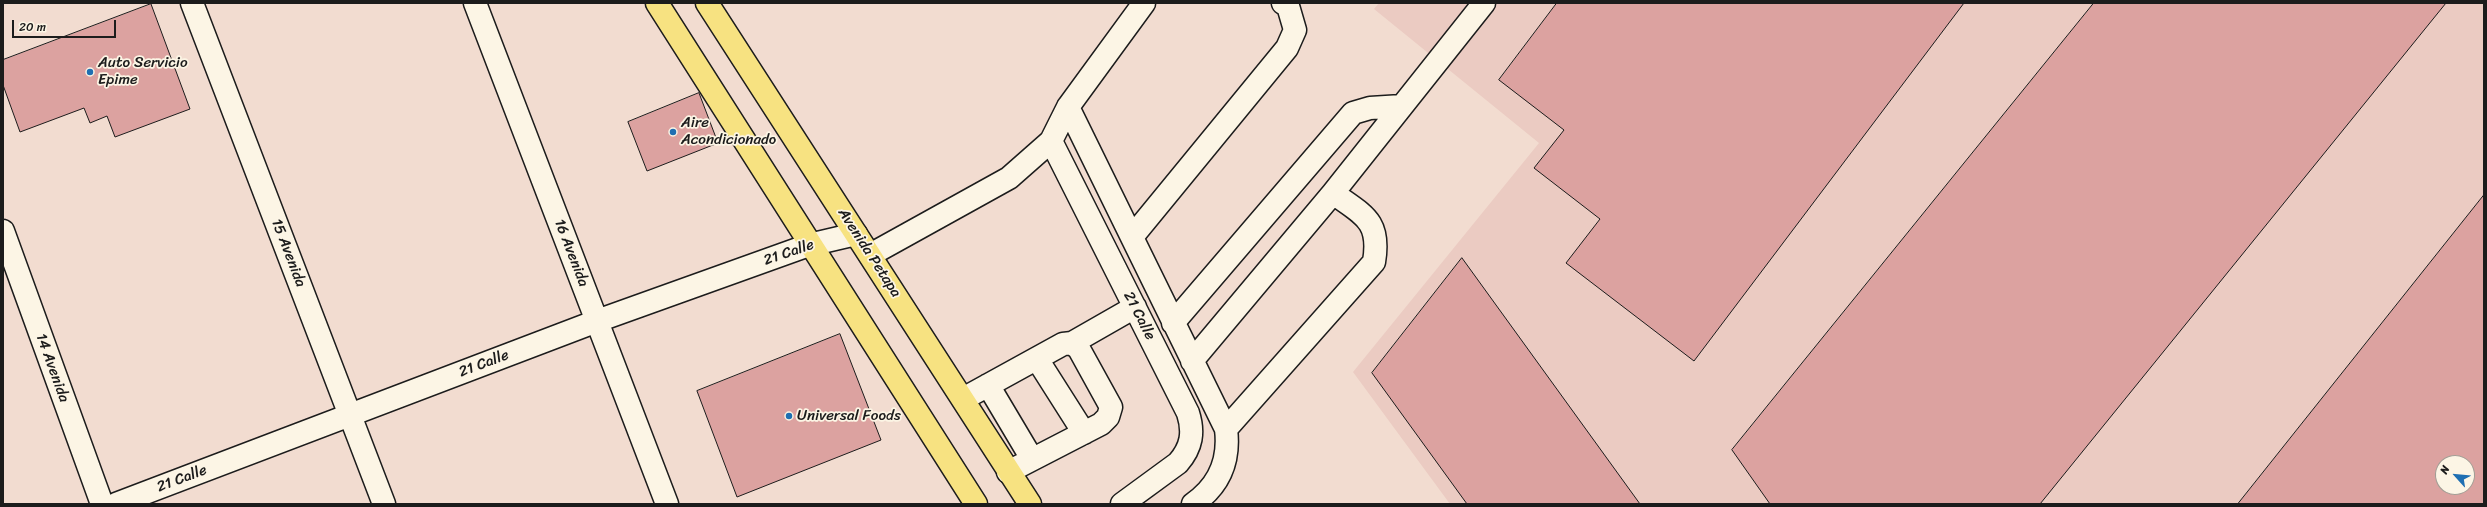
<!DOCTYPE html>
<html>
<head>
<meta charset="utf-8">
<style>
	body { margin:0 }
	#map { position:relative; width:2487px; height:507px; overflow:hidden; background:#f2dcd0; font-family:Sriracha,sans-serif }
	canvas { display:block }
	.frame { position:absolute; inset:0; border:4px solid #1c1c1c; pointer-events:none }
	.north { position:absolute; left:2435px; top:455px; width:40px; height:40px; box-sizing:border-box; background:#fcf5e5; border:1px solid #a29e95; border-radius:50%; rotate:297deg; font-size:11px; font-weight:700; line-height:16px; text-align:center; color:#1c1c1c }
	.north::after { content:''; display:block; margin:auto; width:14px; height:18px; background:#1f6fb2; clip-path:polygon(50% 0,100% 100%,50% 72%,0 100%) }
	.scale { position:absolute; left:12px; top:20px; width:104px; height:18px; box-sizing:border-box; border:2px solid #1c1c1c; border-top:0; padding-left:5px; font-size:12px; line-height:14px; white-space:nowrap; color:#1c1c1c; -webkit-text-stroke:3px #fcf5e5; paint-order:stroke }
</style>
</head>
<body>
<div id="map">
<canvas width="2487" height="507"></canvas>
<div class="frame"></div>
<div class="north">N</div>
<div class="scale">20 m</div>
</div>
<script>
const ctx = document.querySelector('canvas').getContext('2d');
ctx.lineJoin = 'round';
function fill(path, color) { ctx.fillStyle = color; ctx.fill(path, 'evenodd'); }
function stroke(path, color, width, dash) { ctx.strokeStyle = color; ctx.lineWidth = width; ctx.lineCap = dash ? 'butt' : 'round'; ctx.setLineDash(dash || []); ctx.stroke(path); }
function drawText(font, color, halo, rows, align = 'center') {
  ctx.font = font + ' Sriracha,sans-serif'; ctx.lineWidth = 3.5; ctx.setLineDash([]); ctx.textBaseline = 'middle'; ctx.strokeStyle = halo; ctx.fillStyle = color; for (const [text, x, y, turn = 0] of rows) {
    ctx.save(); ctx.translate(x, y); ctx.rotate((+turn || 0) * Math.PI / 180); ctx.textAlign = isNaN(turn) ? turn : align; if (halo) ctx.strokeText(text, 0, 0); ctx.fillText(text, 0, 0); ctx.restore();
  }
}
const built = new Path2D(`
	M1379,3H2484V504H1450L1353,372L1539,143L1374,9ZM2443,463H2467V487H2443Z`);
const building = new Path2D(`
	M1557,3H1964L1694,361L1566,263L1600,219L1534,168L1564,130L1499,80Z
	M2094,3H2446L2040,504H1770L1732,450Z
	M151,4L190,109L115,137L107,116L90,123L84,108L20,132L3,85V60Z
	M699,93L718,143L647,171L628,122Z
	M2484,195V504H2238ZM2443,463H2467V487H2443Z
	M1462,258L1640,504H1467L1372,373Z
	M840,334L881,440L737,497L697,391Z`);
const minor = new Path2D(`
	M192,3L384,504
	M475,3L667,504
	M1068,107L1226,429C1230,461 1219,486 1193,504
	M1333,193L1484,3
	M3,231L102,504
	M1132,237L1287,48L1295,30L1288,6L1283,3
	M870,255L1009,178L1051,141
	M1173,323L1353,113L1370,108L1402,106
	M1072,343L1135,307
	M1037,359L1084,433
	M1192,361L1333,193C1363,215 1381,220 1374,262L1226,429
	M988,385L1032,459
	M963,399L1063,344L1072,343L1079,349L1111,407L1108,417L1101,424L1008,472
	M116,504L597,321L809,245L856,234
	M1122,504L1178,463C1192,447 1194,432 1188,413L1051,141L1068,107L1144,3`);
const major = new Path2D(`
	M657,3L976,504
	M707,3L1030,504`);
const markers = [
	[90,72,4,"#1f6fb2"],
	[673,132,4,"#1f6fb2"],
	[789,416,4,"#1f6fb2"]
];
const poiNames = [
	["Auto Servicio",98,63],
	["Epime",98,80],
	["Aire",681,123],
	["Acondicionado",681,140],
	["Universal Foods",797,416]
];
const streetNames = [
	["15 Avenida",288,253,69],
	["16 Avenida",571,253,69],
	["21 Calle",789,253,-19],
	["Avenida Petapa",869,253,57],
	["21 Calle",1139,316,63],
	["21 Calle",484,364,-21],
	["14 Avenida",52,368,70],
	["21 Calle",182,479,-21]
];
fill(built, '#ebcbc2');
fill(building, '#dca2a0');
stroke(building, '#1c1c1c', 1);
stroke(minor, '#1c1c1c', 25);
stroke(major, '#1c1c1c', 25);
stroke(minor, '#fcf5e5', 22);
stroke(major, '#f7e281', 22);
for (const [x, y, r, color] of markers) { const dot = new Path2D(); dot.arc(x, y, r, 0, 2 * Math.PI); ctx.fillStyle = color; ctx.fill(dot); stroke(dot, '#fcf5e5', 1.5); }
drawText('15px', '#1c1c1c', '#fcf5e5', poiNames, 'left');
drawText('15px', '#1c1c1c', '#fcf5e5', streetNames);
</script>
</body>
</html>
